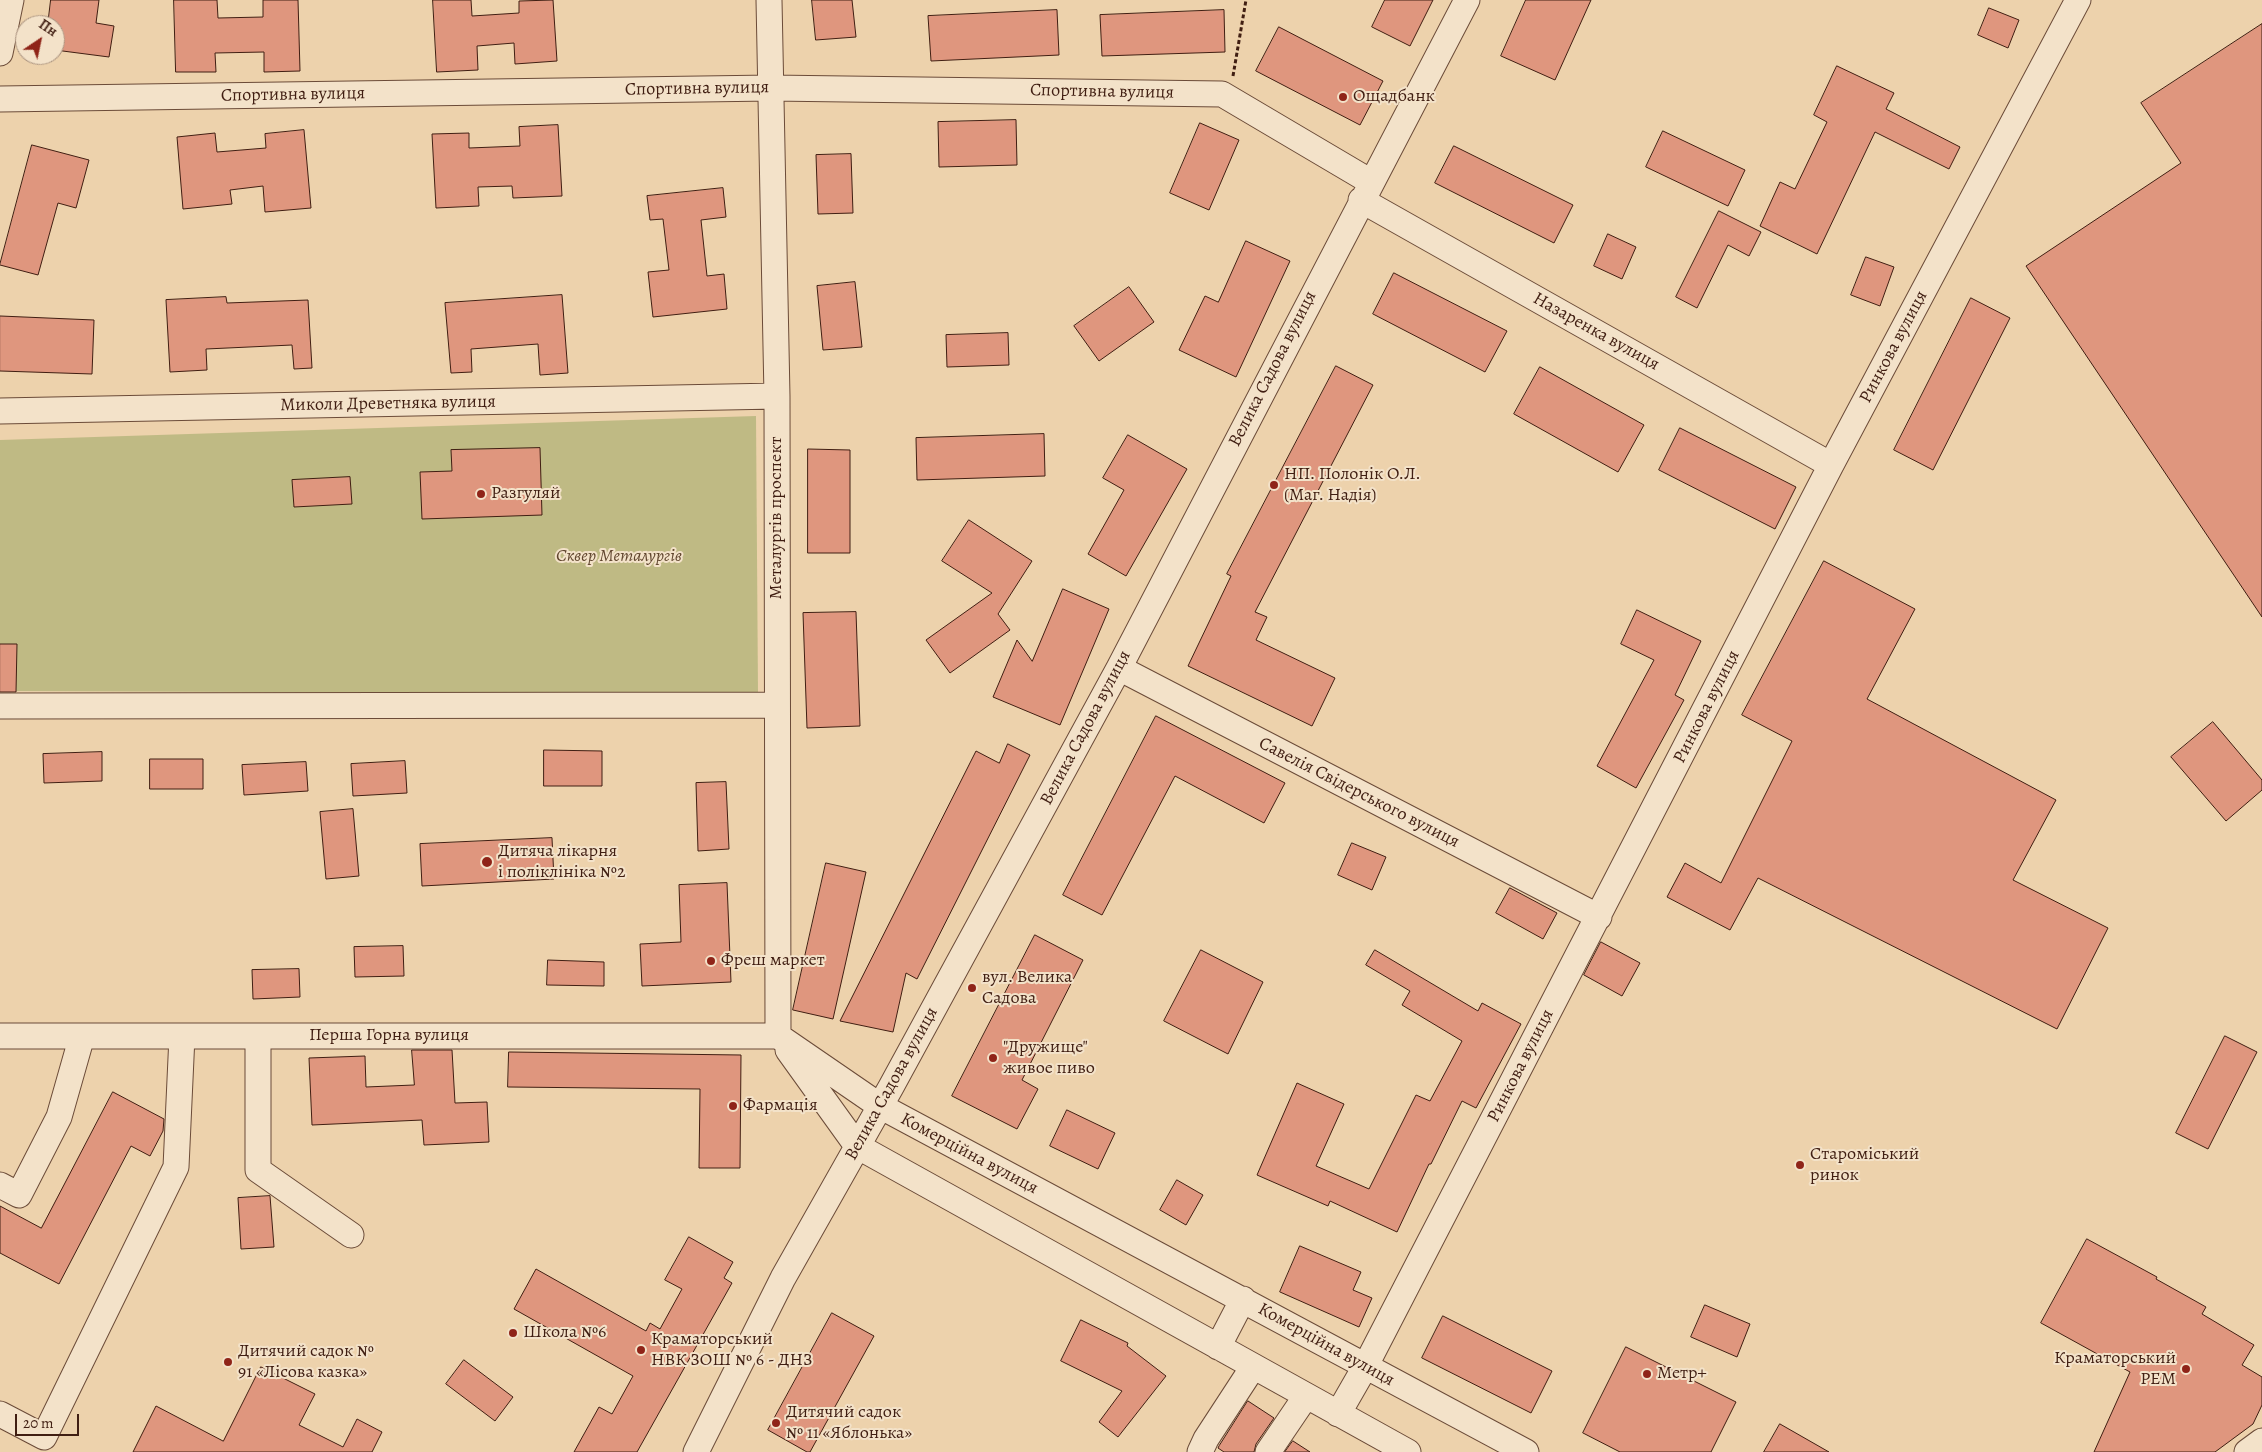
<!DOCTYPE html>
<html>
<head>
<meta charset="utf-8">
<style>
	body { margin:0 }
	#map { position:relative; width:2262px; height:1452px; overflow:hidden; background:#edd2ac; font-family:Alegreya,serif }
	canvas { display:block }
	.north { position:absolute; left:15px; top:15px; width:50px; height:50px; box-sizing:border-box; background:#f3e2c9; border:1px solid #ab9480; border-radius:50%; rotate:34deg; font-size:14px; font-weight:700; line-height:20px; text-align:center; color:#401e12 }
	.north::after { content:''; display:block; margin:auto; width:18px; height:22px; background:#8f2418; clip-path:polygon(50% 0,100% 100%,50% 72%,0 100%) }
	.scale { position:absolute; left:15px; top:1414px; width:64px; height:22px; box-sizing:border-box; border:2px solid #401e12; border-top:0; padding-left:6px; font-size:15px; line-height:18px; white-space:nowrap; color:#401e12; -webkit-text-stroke:4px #f3e2c9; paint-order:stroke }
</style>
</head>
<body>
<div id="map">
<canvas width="2262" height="1452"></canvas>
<div class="north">Пн</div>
<div class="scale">20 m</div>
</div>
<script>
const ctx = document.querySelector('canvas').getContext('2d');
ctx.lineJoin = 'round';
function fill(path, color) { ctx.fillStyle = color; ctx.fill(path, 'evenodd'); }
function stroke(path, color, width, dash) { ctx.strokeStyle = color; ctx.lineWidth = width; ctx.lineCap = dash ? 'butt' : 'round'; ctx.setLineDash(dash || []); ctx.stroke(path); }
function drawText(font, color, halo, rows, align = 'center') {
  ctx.font = font + ' Alegreya,serif'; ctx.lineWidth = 4; ctx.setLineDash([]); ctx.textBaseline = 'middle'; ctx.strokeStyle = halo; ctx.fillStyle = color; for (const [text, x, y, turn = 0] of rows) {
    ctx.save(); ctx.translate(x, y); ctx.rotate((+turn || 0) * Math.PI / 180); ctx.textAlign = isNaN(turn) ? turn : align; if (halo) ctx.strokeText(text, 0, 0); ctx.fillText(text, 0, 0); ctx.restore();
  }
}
const green = new Path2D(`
	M756,416L758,694L0,691V440Z`);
const building = new Path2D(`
	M51,0H99L96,23L114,26L109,57L55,50V25H48Z
	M174,0H217L218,18L263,17V0H298L300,71L264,72V52L215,53L216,72H176Z
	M433,0H471L472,16L519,13V1L553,0L557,61L515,64L514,43L477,46L478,70L437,72Z
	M812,0H852L856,37L816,40Z
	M1385,0H1433L1410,46L1372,27Z
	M1526,0H1591L1555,80L1501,56Z
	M1989,8L2019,20L2008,48L1978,35Z
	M1057,10L1059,55L931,61L928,16Z
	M1224,10L1225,52L1102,56L1100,15Z
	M2262,24V617L2026,266L2181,163L2141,103Z
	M1279,27L1383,81L1360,125L1256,71Z
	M1837,66L1894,93L1886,109L1960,147L1949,169L1875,132L1817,254L1760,226L1780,182L1795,189L1827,122L1814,115Z
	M1016,120L1017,165L939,167L938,122Z
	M1200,123L1239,140L1209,210L1170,193Z
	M558,125L562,196L513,198L512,186L478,187L479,206L436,208L432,134L469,133V148L520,146L519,127Z
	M304,130L311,208L265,212L263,186L230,190L232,204L183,209L177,137L215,133L217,152L266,148L265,134Z
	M1663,131L1745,170L1728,206L1646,167Z
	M32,145L89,160L76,208L58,203L38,275L0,265Z
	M1454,146L1573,205L1554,243L1435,183Z
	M851,154L853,213L818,214L816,155Z
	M723,188L726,217L701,220L707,276L724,274L727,309L653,317L648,272L669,270L663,219L650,220L647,196Z
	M1719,211L1761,232L1749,256L1728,245L1697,308L1676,297Z
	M1608,234L1636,247L1622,279L1594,266Z
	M1246,241L1290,261L1236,377L1179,350L1205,296L1218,302Z
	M1866,257L1894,267L1880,306L1851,295Z
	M1394,273L1507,331L1485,372L1373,314Z
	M855,282L862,347L823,350L817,286Z
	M1129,287L1154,322L1099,361L1074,326Z
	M562,295L568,373L540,375L538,344L471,349L472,372L451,373L445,303Z
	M226,297L227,303L308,300L312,368L294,369L292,345L206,349L207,370L170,372L166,300Z
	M1971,298L2010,318L1933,470L1894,450Z
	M0,316L94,320L92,374L0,371Z
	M1008,333L1009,365L947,367L946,335Z
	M1336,366L1373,385L1255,612L1267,617L1256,640L1335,678L1312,726L1188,666L1231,576L1227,574Z
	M1540,367L1644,425L1618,472L1514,414Z
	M1680,428L1796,487L1775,529L1659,470Z
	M1044,434L1045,476L917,480L916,438Z
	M1128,435L1187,469L1126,576L1088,554L1124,490L1103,478Z
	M540,448L542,515L422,519L420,472L452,471L451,450Z
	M808,449L850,450V553H808Z
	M350,477L352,504L294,507L292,480Z
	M969,520L1032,561L998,614L1010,630L950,673L926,640L992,593L942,561Z
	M1824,561L1915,609L1867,699L2056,800L2013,880L2108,928L2057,1029L1758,878L1730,930L1667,897L1685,863L1721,883L1792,741L1742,715Z
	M1063,589L1109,609L1060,725L993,697L1017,640L1032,661Z
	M1637,610L1701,641L1675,695L1684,700L1636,788L1597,766L1654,660L1621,644Z
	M856,612L860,726L807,728L803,613Z
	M0,644H17L16,692H0Z
	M1156,716L1285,783L1264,823L1175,776L1102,915L1063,895Z
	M2213,722L2262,780V790L2226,821L2171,757Z
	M1008,744L1030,755L917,979L906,973L893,1032L840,1021L976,751L999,763Z
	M544,750L602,751V786H544Z
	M102,752V781L44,783L43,754Z
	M150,759H203V789H150Z
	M405,761L407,793L353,796L351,764Z
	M306,762L308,791L244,795L242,765Z
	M726,782L729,849L698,851L696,783Z
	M353,809L359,876L326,879L320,812Z
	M552,838L554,879L422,886L420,844Z
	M1352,843L1386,857L1372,890L1338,875Z
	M826,863L866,872L833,1019L793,1010Z
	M727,883L731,982L642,986L640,944L681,942L679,885Z
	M1510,888L1557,913L1543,939L1496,913Z
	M1035,935L1083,960L1022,1080L1038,1089L1017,1129L952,1096Z
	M1601,942L1640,963L1622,996L1584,975Z
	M403,946L404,976L355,977L354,947Z
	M1201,950L1263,982L1228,1054L1164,1021Z
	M1375,950L1478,1011L1482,1003L1521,1024L1476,1108L1462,1101L1431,1164H1429L1397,1232L1330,1201L1328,1206L1257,1175L1297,1083L1344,1104L1316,1166L1369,1189L1416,1095L1430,1101L1462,1041L1402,1005L1410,991L1366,965Z
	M548,960L604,962V986L547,985Z
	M299,969L300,997L253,999L252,970Z
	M2225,1036L2257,1052L2208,1149L2176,1133Z
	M412,1050H452L455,1103L487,1102L489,1142L424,1145L422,1120L312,1125L309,1058L365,1056L366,1087L414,1085Z
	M509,1052L741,1055L740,1168H699L700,1089L508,1087Z
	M113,1092L164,1119L163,1131L150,1156L131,1146L59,1284L0,1253V1206L41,1228Z
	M1067,1110L1115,1133L1098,1169L1050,1146Z
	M1177,1180L1203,1195L1186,1225L1160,1210Z
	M270,1196L274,1247L241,1249L238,1198Z
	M689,1237L733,1262L724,1278L732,1283L637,1452H574L599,1407L612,1414L633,1376L514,1309L536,1269L646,1331L650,1323L660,1329L682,1289L665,1280Z
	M2087,1239L2157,1277L2156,1279L2206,1307L2202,1314L2254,1345L2242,1365L2262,1377V1405L2253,1424L2215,1452H2094L2130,1372L2041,1323Z
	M1300,1246L1361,1272L1353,1290L1372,1298L1359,1327L1280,1292Z
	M1705,1305L1750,1324L1737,1357L1691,1337Z
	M832,1313L874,1336L810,1452H807L768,1430Z
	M1443,1316L1552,1371L1531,1413L1422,1358Z
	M1081,1320L1128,1343L1127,1346L1166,1376L1118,1437L1099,1422L1122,1391L1061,1361Z
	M1626,1347L1736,1402L1711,1452H1620L1583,1433Z
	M464,1360L513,1397L495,1421L446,1384Z
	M261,1367L315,1394L299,1425L343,1447L357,1419L382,1432L372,1452H133L156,1406L223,1441Z
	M1248,1401L1274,1418L1256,1444L1254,1452H1224L1218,1448L1219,1446Z
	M1780,1424L1829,1452H1764Z
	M1293,1441L1310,1452H1285Z`);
const path = new Path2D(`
	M1233,76L1246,0`);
const minor = new Path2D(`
	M769,0L777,396L778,1036
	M0,53L11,0
	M0,99L771,88L1222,94L1371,182
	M1361,200L1831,465
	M0,411L777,396
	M1119,668L1599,917
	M0,706L777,705
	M0,1036H778
	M258,1036V1170L351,1235
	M778,1036L880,1106L1526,1452
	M788,1050L857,1146L1408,1452
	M0,1185L19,1195L59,1117L82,1036
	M1218,1347L1243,1299
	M0,1414L44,1437L176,1167L182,1036
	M1338,1414L1365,1367L1831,465L2078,0
	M696,1452L783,1278L891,1087L1119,668L1467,0
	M1200,1452L1206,1439L1253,1367
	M1268,1452L1306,1396
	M2247,1452L2262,1441`);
const markers = [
	[1343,97,5,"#8f2418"],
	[1274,485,5,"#8f2418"],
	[481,494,5,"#8f2418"],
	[487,862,6,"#8f2418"],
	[711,961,5,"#8f2418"],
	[972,988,5,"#8f2418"],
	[993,1058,5,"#8f2418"],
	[733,1106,5,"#8f2418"],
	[1800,1165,5,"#8f2418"],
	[513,1333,5,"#8f2418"],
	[641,1350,5,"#8f2418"],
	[228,1362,5,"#8f2418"],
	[2186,1369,5,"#8f2418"],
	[1647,1374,5,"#8f2418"],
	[776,1423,5,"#8f2418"]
];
const streetNames = [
	["Спортивна вулиця",697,89,-1],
	["Спортивна вулиця",1102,92,1],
	["Спортивна вулиця",293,95,-1],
	["Назаренка вулиця",1596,332,29],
	["Ринкова вулиця",1894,347,-62],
	["Велика Садова вулиця",1273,369,-63],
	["Миколи Древетняка вулиця",388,404,-1],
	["Металургів проспект",777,518,-90],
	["Ринкова вулиця",1707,707,-63],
	["Велика Садова вулиця",1086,728,-62],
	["Савелія Свідерського вулиця",1359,793,27],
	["Перша Горна вулиця",389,1036],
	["Ринкова вулиця",1521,1066,-63],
	["Велика Садова вулиця",892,1084,-61],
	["Комерційна вулиця",969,1154,28],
	["Комерційна вулиця",1326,1345,29]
];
const poiNames = [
	["Ощадбанк",1353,97],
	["НП. Полонік О.Л.",1284,475],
	["(Маг. Надія)",1284,496],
	["Разгуляй",491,494],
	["Дитяча лікарня",498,852],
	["і поліклініка №2",498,873],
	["Фреш маркет",721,961],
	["вул. Велика",982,978],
	["Садова",982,999],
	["\"Дружище\"",1003,1048],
	["живое пиво",1003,1069],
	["Фармація",743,1106],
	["Староміський",1810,1155],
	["ринок",1810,1176],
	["Школа №6",523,1333],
	["Краматорський",651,1340],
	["НВК ЗОШ № 6 - ДНЗ",651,1361],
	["Дитячий садок №",238,1352],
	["91 «Лісова казка»",238,1373],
	["Краматорський",2176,1359,"right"],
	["РЕМ",2176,1380,"right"],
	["Метр+",1657,1374],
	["Дитячий садок",786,1413],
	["№ 11 «Яблонька»",786,1434]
];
const parkNames = [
	["Сквер Металургів",619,557]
];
fill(green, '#bfba84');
fill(building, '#df967e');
stroke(building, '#401e12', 1);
stroke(minor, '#6b4b38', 27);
stroke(path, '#401e12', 3, [4, 2.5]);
stroke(minor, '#f3e2c9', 25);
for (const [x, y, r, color] of markers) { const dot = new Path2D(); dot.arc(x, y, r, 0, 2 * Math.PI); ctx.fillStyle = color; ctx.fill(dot); stroke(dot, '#f3e2c9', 2); }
drawText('18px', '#401e12', '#f3e2c9', streetNames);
drawText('18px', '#401e12', '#f3e2c9', poiNames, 'left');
drawText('italic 18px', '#60452e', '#f3e2c9', parkNames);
</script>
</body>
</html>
